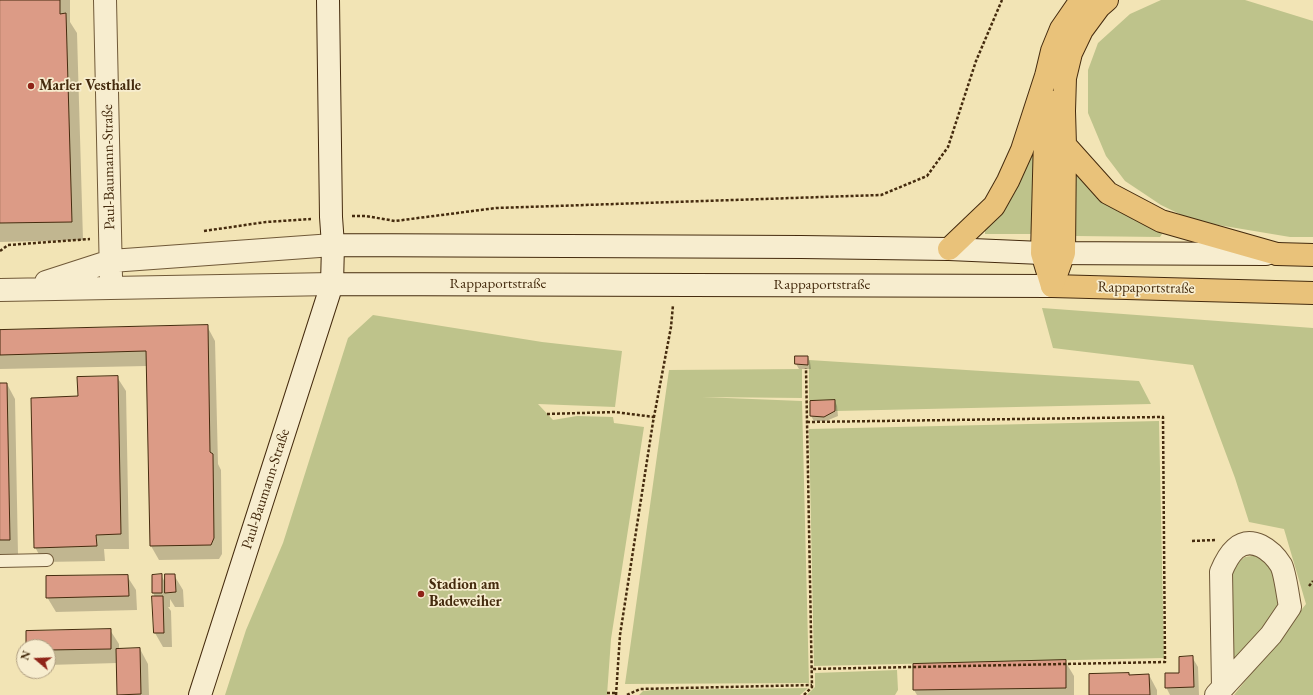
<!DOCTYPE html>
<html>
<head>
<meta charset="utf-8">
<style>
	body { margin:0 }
	#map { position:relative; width:1313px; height:695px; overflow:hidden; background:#f2e4b5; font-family:"EB Garamond",serif }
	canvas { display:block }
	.north { position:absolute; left:16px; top:639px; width:40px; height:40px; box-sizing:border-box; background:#f7edcf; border:1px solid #b09f82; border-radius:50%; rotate:289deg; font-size:11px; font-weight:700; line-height:16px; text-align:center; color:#452b0e }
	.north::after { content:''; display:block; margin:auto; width:14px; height:18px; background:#8f2418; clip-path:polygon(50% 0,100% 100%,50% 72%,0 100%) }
</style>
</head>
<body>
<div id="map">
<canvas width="1313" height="695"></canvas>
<div class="north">N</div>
</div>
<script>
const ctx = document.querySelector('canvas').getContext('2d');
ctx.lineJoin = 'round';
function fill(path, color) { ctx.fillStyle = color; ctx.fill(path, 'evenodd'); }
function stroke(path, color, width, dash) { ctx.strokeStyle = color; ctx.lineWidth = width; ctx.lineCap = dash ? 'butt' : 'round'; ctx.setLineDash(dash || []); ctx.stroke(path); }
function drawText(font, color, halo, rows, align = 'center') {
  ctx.font = font + ' "EB Garamond",serif'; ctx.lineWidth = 3.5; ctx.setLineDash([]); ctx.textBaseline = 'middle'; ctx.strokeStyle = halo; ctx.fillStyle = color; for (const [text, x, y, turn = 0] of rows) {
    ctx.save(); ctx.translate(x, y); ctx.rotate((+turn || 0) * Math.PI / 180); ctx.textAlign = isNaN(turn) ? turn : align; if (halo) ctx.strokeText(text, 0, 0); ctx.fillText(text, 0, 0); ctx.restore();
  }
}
const green = new Path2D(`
	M1161,0H1245L1313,21V237H1290L1194,221L1161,205L1125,181L1106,156L1088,113V70L1098,43L1130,14Z
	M1032,153L1036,156L1033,233L1030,234H985V230L1005,207L1013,196Z
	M1080,175L1110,204L1139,222L1161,231L1162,234L1160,237L1076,236L1074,233L1075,177Z
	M1042,308L1313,328V695H1234L1306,604L1284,529L1249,522L1235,478L1193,365L1053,348Z
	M373,315L542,342L622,351L615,407L538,404L553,420L577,416L613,417L614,423L644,427L611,639L607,695H225L246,630L283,543L348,338Z
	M809,360L1139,381L1151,404L836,411L835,400H809Z
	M802,369V398L702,397L802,401L809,683L625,684L669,370Z
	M1159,421L1164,658L814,666L809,429Z
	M1258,555L1268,564L1273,574L1279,597L1278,611L1231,666L1229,578L1236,564L1245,557Z
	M897,670L898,690L895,695H807L815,687V673Z
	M808,688L800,695H639L643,691L652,690Z`);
const shadow = new Path2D(`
	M0,0H70V22L77,33L83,240L0,242Z
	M207,326L215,341L218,464L221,470L222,554L219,559L159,560L151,546L147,366L0,369V331Z
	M808,357L810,362L811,369H799L796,364Z
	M117,377L126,391L129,549H104L105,561L43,562L35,547L79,397Z
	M0,384H7L15,399L18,554L0,555Z
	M835,401L837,406L838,416L826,421H814L811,416Z
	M161,575L166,584L174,575L183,590L184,607H175L170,599V607H168L171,611L172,647H163L155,633V597L153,593Z
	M127,576L136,590L137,610L56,612L47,597Z
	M110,630L119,644V650L140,649L148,664L149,695H118L117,663L48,665V647H27Z
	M1192,657L1198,667L1199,695H1170L1166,687L1180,674Z
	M1065,661L1074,676V695H917L914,690Z
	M1129,674L1130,676L1149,675L1157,690V695H1090Z`);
const building = new Path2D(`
	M0,0H60V14L66,13L72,222L0,223Z
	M208,325L210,452L213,454L214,538L211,545L150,546L146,351L0,355V330Z
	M795,356H808V365L795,364Z
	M118,376L121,534L96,535L97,546L34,548L31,398L78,396L77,377Z
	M0,383H7L10,540H0Z
	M835,400V411L824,417L810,416V401Z
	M162,574V593H152V575Z
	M165,574H175L176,592L165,593Z
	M128,575L129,596L46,598V576Z
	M152,596H163L164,633H154Z
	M111,629V649L48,650V647H26V631Z
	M140,648L141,694L117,695L116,649Z
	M1193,656L1194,687L1165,688V673H1179V657Z
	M1066,660V688L913,690V664Z
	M1129,673V675L1149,674L1150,695H1089V674Z`);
const path = new Path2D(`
	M352,216H366L395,221L496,208L881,195L927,176L948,147L976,61L1002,0
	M204,231L266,222L311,219
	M0,251L8,245L90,239
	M547,414L615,412L654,417
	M807,422L1163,417L1165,662L811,669
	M1192,541L1215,540
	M1309,586L1313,581
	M607,693H616
	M616,695L620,635L653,422L671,327L673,305
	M627,695L640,689L812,685
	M804,695L812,687L806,368`);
const lane = new Path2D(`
	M0,561L47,560`);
const street = new Path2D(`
	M105,0L111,277
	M46,282L111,261L333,245
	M0,290L332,284
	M1216,695L1271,635L1290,607C1288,597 1285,572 1281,565C1276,557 1269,550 1261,546C1239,536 1228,555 1221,572L1223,687`);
const secondary = new Path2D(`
	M333,245L801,247L949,249L1042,253L1266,254
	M332,284L1052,286
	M200,695L332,284L333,245L331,217L328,0`);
const primary = new Path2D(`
	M1277,254L1313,255
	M1052,286L1313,293`);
const highway = new Path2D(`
	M1046,99L1042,253L1052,286
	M1065,145L1108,193L1161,221L1277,254
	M949,249L994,206L1008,181L1022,150L1046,76L1052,51L1061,29L1081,0
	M1052,286L1064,253L1065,145L1064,111L1065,78L1071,53L1082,30L1099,7L1107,0`);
const markers = [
	[31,86,4,"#8f2418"],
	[421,594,4,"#8f2418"]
];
const poiNames = [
	["Marler Vesthalle",39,86],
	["Stadion am",429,585],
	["Badeweiher",429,602]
];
const streetNames = [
	["Paul-Baumann-Straße",109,167,-91],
	["Rappaportstraße",498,284],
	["Rappaportstraße",822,285],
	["Rappaportstraße",1146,288,1],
	["Paul-Baumann-Straße",266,489,-72]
];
fill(green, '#bec38b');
fill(shadow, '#0003');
fill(building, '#dc9b86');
stroke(building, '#452b0e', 1);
stroke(lane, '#705938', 14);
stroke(street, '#705938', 24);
stroke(secondary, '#452b0e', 24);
stroke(primary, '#452b0e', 24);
stroke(highway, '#452b0e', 24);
stroke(path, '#452b0e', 2.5, [3, 2]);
stroke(lane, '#f7edcf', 12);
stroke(street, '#f7edcf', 22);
stroke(secondary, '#f7edcf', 22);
stroke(primary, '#e9c27a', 22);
stroke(highway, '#e9c27a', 22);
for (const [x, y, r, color] of markers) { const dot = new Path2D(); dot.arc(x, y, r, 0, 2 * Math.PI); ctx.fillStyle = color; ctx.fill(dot); stroke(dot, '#f7edcf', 1.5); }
drawText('bold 15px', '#452b0e', '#f7edcf', poiNames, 'left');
drawText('15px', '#452b0e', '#f7edcf', streetNames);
</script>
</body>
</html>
